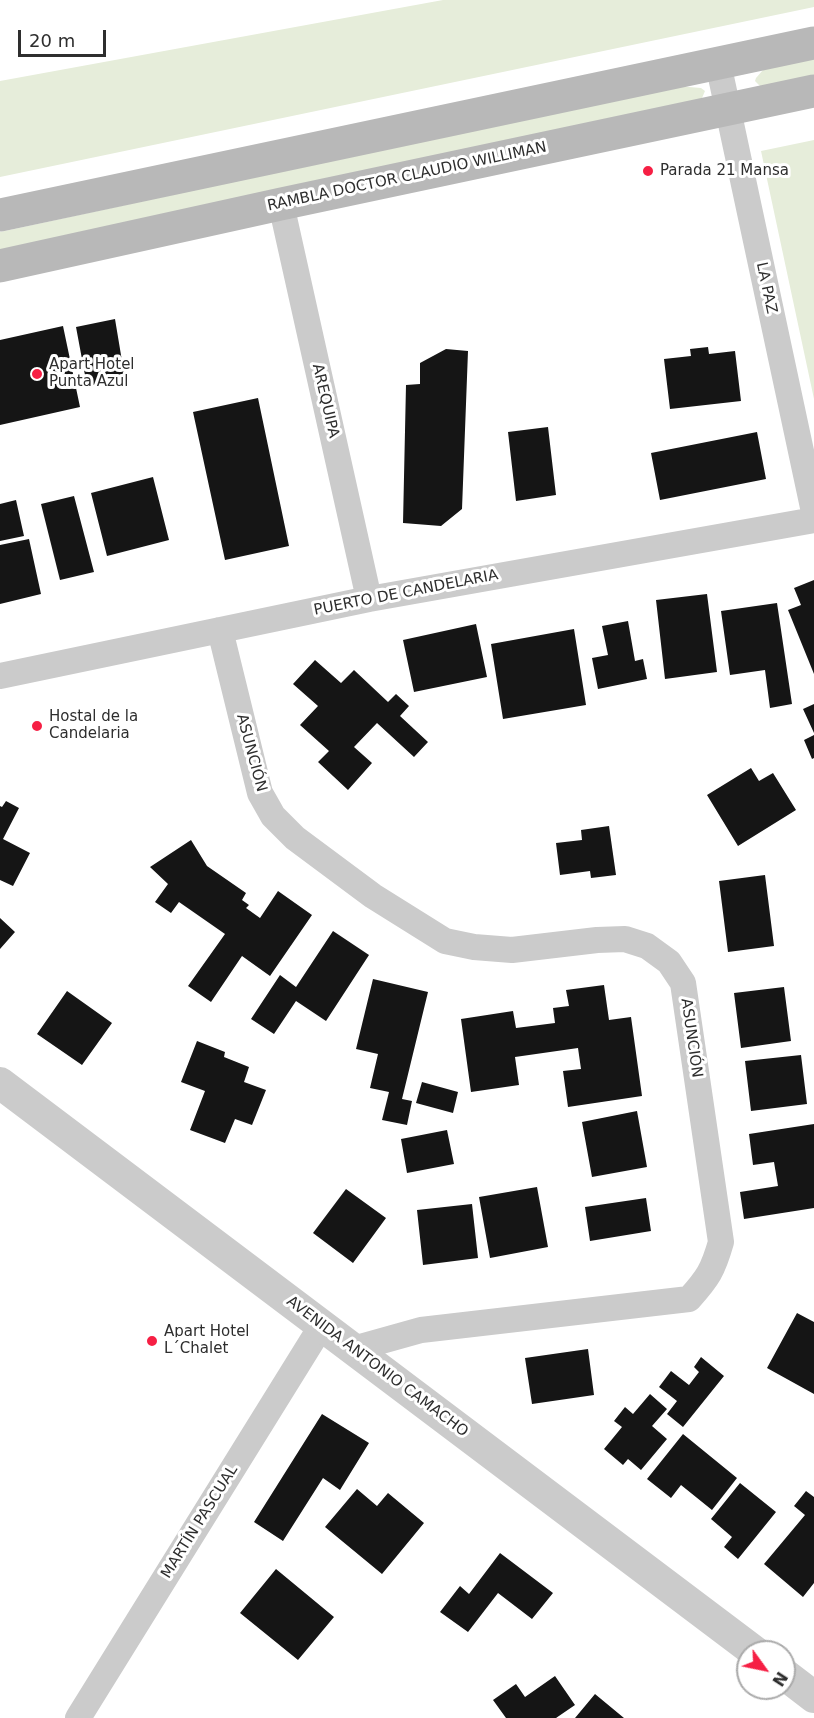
<!DOCTYPE html>
<html>
<head>
<meta charset="utf-8">
<style>
	body { margin:0 }
	#map { position:relative; width:814px; height:1718px; overflow:hidden; background:#fff; font-family:"DejaVu Sans",sans-serif }
	canvas { display:block }
	.north { position:absolute; left:736px; top:1640px; width:60px; height:60px; box-sizing:border-box; background:#fff; border:2px solid #ababab; border-radius:50%; rotate:123deg; font-size:16px; font-weight:700; line-height:24px; text-align:center; color:#2e2e2e }
	.north::after { content:''; display:block; margin:auto; width:21px; height:27px; background:#f61f44; clip-path:polygon(50% 0,100% 100%,50% 72%,0 100%) }
	.scale { position:absolute; left:18px; top:30px; width:88px; height:27px; box-sizing:border-box; border:3px solid #2e2e2e; border-top:0; padding-left:8px; font-size:18px; line-height:21px; white-space:nowrap; color:#2e2e2e; -webkit-text-stroke:4px #fff; paint-order:stroke }
</style>
</head>
<body>
<div id="map">
<canvas width="814" height="1718"></canvas>
<div class="north">N</div>
<div class="scale">20 m</div>
</div>
<script>
const ctx = document.querySelector('canvas').getContext('2d');
ctx.lineJoin = 'round';
function fill(path, color) { ctx.fillStyle = color; ctx.fill(path, 'evenodd'); }
function stroke(path, color, width, dash) { ctx.strokeStyle = color; ctx.lineWidth = width; ctx.lineCap = dash ? 'butt' : 'round'; ctx.setLineDash(dash || []); ctx.stroke(path); }
function drawText(font, color, halo, rows, align = 'center') {
  ctx.font = font + ' "DejaVu Sans",sans-serif'; ctx.lineWidth = 6; ctx.setLineDash([]); ctx.textBaseline = 'middle'; ctx.strokeStyle = halo; ctx.fillStyle = color; for (const [text, x, y, turn = 0] of rows) {
    ctx.save(); ctx.translate(x, y); ctx.rotate((+turn || 0) * Math.PI / 180); ctx.textAlign = isNaN(turn) ? turn : align; if (halo) ctx.strokeText(text, 0, 0); ctx.fillText(text, 0, 0); ctx.restore();
  }
}
const green = new Path2D(`
	M443,0H814V7L0,177V81Z
	M814,57V79L760,86L755,81L756,78L763,70Z
	M677,86L701,88L705,91L702,98L684,107L0,252V232Z
	M814,140V399L761,151Z`);
const building = new Path2D(`
	M115,319L125,379L87,386L76,327Z
	M63,326L80,407L0,425V340Z
	M708,347L709,354L735,351L741,401L670,409L664,359L691,356L690,349Z
	M446,349L468,351L462,509L441,526L403,523L406,385L420,384V363Z
	M258,398L289,546L225,560L193,412Z
	M548,427L556,495L516,501L508,432Z
	M757,432L766,479L660,500L651,453Z
	M153,477L169,540L107,556L91,493Z
	M74,496L94,572L60,580L41,504Z
	M16,500L24,536L0,541V504Z
	M29,539L41,594L0,604V545Z
	M814,580V674L788,610L801,605L794,588Z
	M707,594L717,672L665,679L656,600Z
	M777,603L792,704L770,708L765,670L730,675L721,611Z
	M628,621L635,661L643,659L647,679L598,689L592,658L608,655L602,626Z
	M476,624L487,677L414,692L403,640Z
	M574,629L586,705L503,719L491,644Z
	M315,660L341,683L354,670L388,702L396,694L409,706L400,716L428,742L414,757L377,723L354,747L372,763L348,790L318,762L329,751L300,725L318,706L293,684Z
	M814,704V733L803,709Z
	M814,735V758L812,759L804,740Z
	M751,768L759,781L773,773L796,810L738,846L707,795Z
	M6,801L19,808L3,839L30,853L13,886L0,880V806L2,807Z
	M609,826L616,875L591,878L590,871L560,875L556,843L582,840L581,830Z
	M191,840L207,866L246,893L242,900L249,905L246,908L260,918L278,891L312,915L270,976L242,956L211,1002L188,986L225,934L179,902L171,913L155,902L168,884L150,867Z
	M765,875L774,946L728,952L719,881Z
	M0,918L15,932L0,949Z
	M333,931L369,955L326,1021L296,1001L274,1034L251,1019L280,975L296,987Z
	M373,979L428,992L402,1099L412,1101L407,1125L382,1120L389,1092L370,1088L378,1054L356,1049Z
	M604,985L609,1020L631,1017L642,1096L568,1107L563,1071L581,1069L578,1048L515,1057L519,1085L471,1092L461,1019L513,1011L516,1028L555,1023L553,1008L569,1006L566,990Z
	M784,987L791,1041L741,1048L734,993Z
	M67,991L112,1023L82,1065L37,1034Z
	M197,1041L225,1052L224,1057L249,1067L244,1082L266,1090L252,1125L235,1119L225,1143L190,1130L205,1091L181,1082Z
	M801,1055L807,1104L751,1111L745,1061Z
	M422,1082L458,1092L453,1113L416,1103Z
	M637,1111L647,1167L592,1177L582,1122Z
	M814,1124V1208L744,1219L740,1192L778,1186L774,1162L753,1165L749,1134Z
	M447,1130L454,1164L407,1173L401,1139Z
	M537,1187L548,1247L490,1258L479,1197Z
	M346,1189L386,1218L353,1263L313,1233Z
	M646,1198L651,1231L590,1241L585,1207Z
	M472,1204L478,1258L423,1265L417,1210Z
	M797,1313L814,1322V1394L767,1368Z
	M588,1349L594,1395L532,1404L525,1358Z
	M701,1357L724,1376L683,1427L667,1414L677,1401L659,1387L671,1371L689,1385L699,1372L694,1367Z
	M650,1394L667,1409L652,1426L667,1439L641,1470L628,1459L623,1465L604,1449L622,1427L614,1421L625,1407L633,1414Z
	M322,1414L369,1443L340,1490L323,1478L283,1541L254,1522Z
	M683,1434L737,1478L712,1510L681,1485L671,1498L647,1479Z
	M740,1483L776,1512L738,1559L724,1547L732,1537L711,1519Z
	M357,1489L377,1506L388,1493L424,1523L382,1574L325,1527Z
	M806,1491L814,1497V1583L803,1597L764,1564L805,1515L794,1506Z
	M500,1553L553,1593L532,1619L498,1593L468,1632L440,1612L460,1586L469,1594Z
	M276,1569L334,1617L298,1660L240,1613Z
	M555,1676L575,1705L556,1718H506L493,1700L516,1684L525,1697Z
	M595,1694L624,1718H575Z`);
const minor = new Path2D(`
	M718,63L814,512
	M281,204L369,599
	M220,630L260,793L273,816L295,838L373,896L445,941L474,947L512,950L597,940L625,939L647,946L669,962L683,983L721,1242C713,1270 708,1278 689,1299L421,1330L353,1349
	M0,676L369,599L814,520
	M78,1718L322,1325`);
const tertiary = new Path2D(`
	M0,1083L755,1652
	M784,1674L814,1697`);
const secondary = new Path2D(`
	M0,215L814,43
	M0,266L281,204L814,91`);
const markers = [
	[648,171,6,"#f61f44"],
	[37,374,6,"#f61f44"],
	[37,726,6,"#f61f44"],
	[152,1341,6,"#f61f44"]
];
const poiNames = [
	["Parada 21 Mansa",660,171],
	["Apart Hotel",49,365],
	["Punta Azul",49,382],
	["Hostal de la",49,717],
	["Candelaria",49,734],
	["Apart Hotel",164,1332],
	["L´Chalet",164,1349]
];
const streetNames = [
	["RAMBLA DOCTOR CLAUDIO WILLIMAN",407,177,-12],
	["LA PAZ",766,288,78],
	["AREQUIPA",325,401,77],
	["PUERTO DE CANDELARIA",406,593,-11],
	["ASUNCIÓN",251,753,75],
	["ASUNCIÓN",691,1038,82],
	["AVENIDA ANTONIO CAMACHO",377,1367,37],
	["MARTÍN PASCUAL",200,1522,-58]
];
fill(green, '#e6edda');
fill(building, '#151515');
stroke(minor, '#cbcbcb', 26);
stroke(tertiary, '#cbcbcb', 32);
stroke(secondary, '#b8b8b8', 33);
for (const [x, y, r, color] of markers) { const dot = new Path2D(); dot.arc(x, y, r, 0, 2 * Math.PI); ctx.fillStyle = color; ctx.fill(dot); stroke(dot, '#fff', 2); }
drawText('15px', '#2e2e2e', '#fff', poiNames, 'left');
drawText('15px', '#2e2e2e', '#fff', streetNames);
</script>
</body>
</html>
